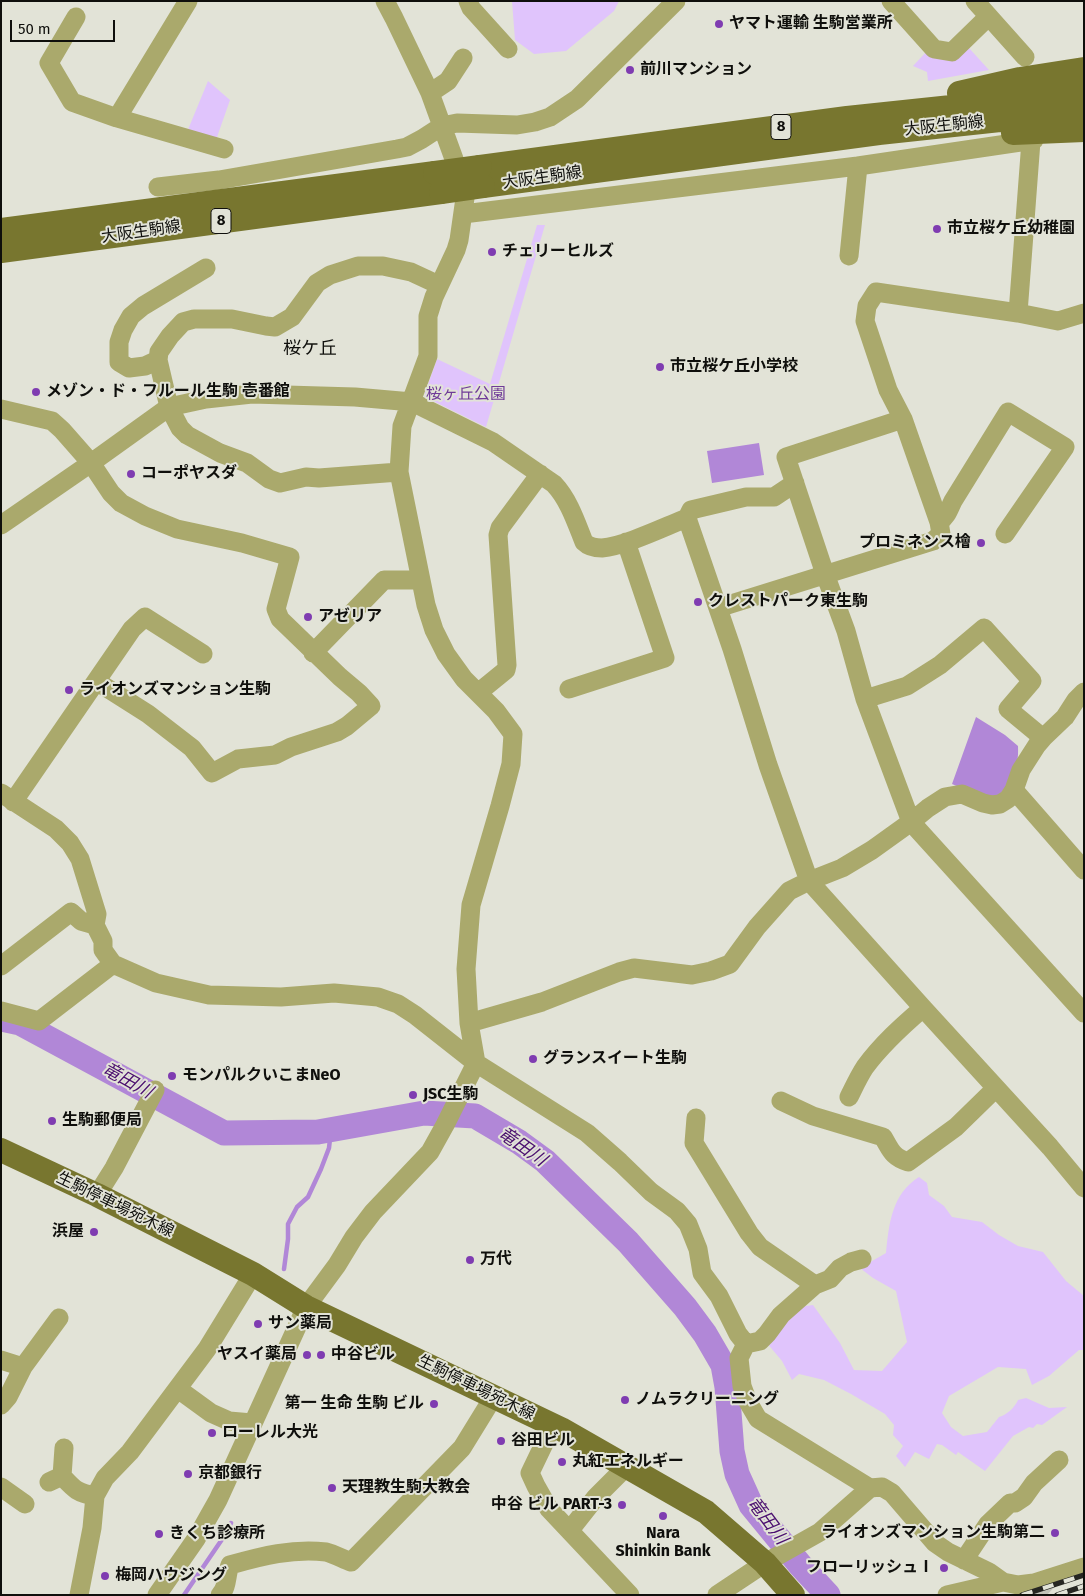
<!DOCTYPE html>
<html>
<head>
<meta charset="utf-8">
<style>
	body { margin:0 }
	#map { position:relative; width:1085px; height:1596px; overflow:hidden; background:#e2e3d7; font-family:"Fira Sans",sans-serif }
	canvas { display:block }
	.frame { position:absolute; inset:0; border:2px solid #0f0f0c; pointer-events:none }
	.scale { position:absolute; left:10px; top:20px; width:105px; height:22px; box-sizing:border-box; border:2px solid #0f0f0c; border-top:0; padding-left:6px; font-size:15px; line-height:18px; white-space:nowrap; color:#0f0f0c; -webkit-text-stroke:4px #e2e3d7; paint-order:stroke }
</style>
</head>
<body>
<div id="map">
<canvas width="1085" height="1596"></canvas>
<div class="frame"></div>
<div class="scale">50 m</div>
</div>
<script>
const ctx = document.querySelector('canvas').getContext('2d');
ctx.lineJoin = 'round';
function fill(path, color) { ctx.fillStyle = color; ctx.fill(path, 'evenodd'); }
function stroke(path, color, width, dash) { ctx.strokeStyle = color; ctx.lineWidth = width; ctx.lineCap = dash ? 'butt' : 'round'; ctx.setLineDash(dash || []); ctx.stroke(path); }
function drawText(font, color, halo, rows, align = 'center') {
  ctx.font = font + ' "Fira Sans","Noto Sans JP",sans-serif'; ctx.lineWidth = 4; ctx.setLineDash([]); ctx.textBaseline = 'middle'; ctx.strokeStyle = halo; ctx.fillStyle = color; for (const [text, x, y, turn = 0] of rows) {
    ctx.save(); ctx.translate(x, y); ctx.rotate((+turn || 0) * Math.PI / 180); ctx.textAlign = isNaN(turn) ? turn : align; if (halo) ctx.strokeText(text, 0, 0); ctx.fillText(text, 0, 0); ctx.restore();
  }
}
const green = new Path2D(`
	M512,1H619L614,11L566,51L534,54L515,40Z
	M969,48L989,70L928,81L927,72L913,66L928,50Z
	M208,81L230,100L216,140L187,132Z
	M537,225H545L486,427L427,398L425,393L437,359L490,384Z
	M919,1177L927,1183L929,1195L944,1206L952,1217L982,1222L999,1235L1018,1246L1043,1252L1066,1281L1084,1296V1350H1079L1049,1376L1032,1385L1026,1369L998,1367L949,1396L942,1413L951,1427L963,1436L987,1432L999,1417C1007,1415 1015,1407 1018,1400L1026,1398L1049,1408L1067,1407L1042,1425L1037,1424L1033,1428L1029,1427L1013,1436L985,1471L958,1452L956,1455L942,1445L937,1444L929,1459L915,1452L905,1467L896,1456L903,1446L893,1435L894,1425L885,1414L851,1394L824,1380L799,1374L792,1380L782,1361L766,1342L800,1307L813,1305L840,1343L854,1370L882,1371L907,1342L896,1291L873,1278L860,1268L886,1253C889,1223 892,1194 919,1177Z`);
const water = new Path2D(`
	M759,443L764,475L712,483L707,451Z
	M976,717L1005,735L1018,746C1019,771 1012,780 996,799L966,790L952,784Z`);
const stream = new Path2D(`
	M284,1269L288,1239V1224L297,1207L308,1197L321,1169L329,1148L331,1130
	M184,1595L225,1535L231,1523`);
const river = new Path2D(`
	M1,1019L20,1023L224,1133L318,1132L424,1113L475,1116L519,1142L545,1161L628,1242L685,1307L705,1334L723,1365L727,1387L732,1451L737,1474L751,1505L801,1566L828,1595`);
const minorTunnel = new Path2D(`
	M1034,1583L1047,1595`);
const minor = new Path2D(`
	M468,1L471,8L508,49
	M891,1L934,49L952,52L988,17
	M975,1L1025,57
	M76,17L49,63L72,102L117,118L224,149
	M430,93L448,81L463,58
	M117,118L188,1
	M858,166L1034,140
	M158,187L219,180L397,149L407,147L422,139L442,126L457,123L517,125L535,122L550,117L577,99L676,1
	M463,214L858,166L849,256
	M1018,313L1031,141
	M158,360L145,366L129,368L119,362V342L123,330L131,316L143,306L206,268
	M1,409L52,421L62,430L91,463L111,493L121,503L145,516L177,529L242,543L290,557L276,609L280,619L340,677L359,693L371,706L347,726L337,732L291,747L275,755L238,759L212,773L192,748L148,714L96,681
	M903,419L786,457L825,574L846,631L865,699L911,822L1084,1013
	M399,472L319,478L306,477L280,483L269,479L247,463L220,453L187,435L180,428L169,407L158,360L159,352L170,336L183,322L194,319H232L266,326L275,327L292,317L317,283L330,275L358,266H383L411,272L439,285
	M687,518L732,649L768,765L809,881L923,1008L1050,1147L1084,1188
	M939,522C947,517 949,509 953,501L1008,412L1065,447L1005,534
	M1,525L91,463L169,407L206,399L252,394L355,397L412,402L493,442L554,484C569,500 576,522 584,542C589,547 595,548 602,548C625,546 664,527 687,518L691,510L746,497H774L795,483
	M718,608L933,541L941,534L939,522L903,419L888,390L865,321L867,306L876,292L1018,313L1058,321L1084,313
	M313,653L384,580H421
	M569,689L665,658L626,542
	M479,692L506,670L507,665L498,535L500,528L540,474
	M865,699L907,686L940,665L984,628L1032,681L1008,709L1043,738
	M1014,790L1084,870
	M1,793L56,829L70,843L80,859L97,914L95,925L103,941V950L113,964L156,983L209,995L281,997L334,993L378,997L398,1004L415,1015L476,1063L587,1133L620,1162L651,1192L677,1211L688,1224L698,1249L702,1273L719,1296L738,1334L746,1344L739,1358L742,1386L748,1402L758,1419L870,1488L882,1487L892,1493L935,1543L948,1552L989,1572L1003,1582L1018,1585L1034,1583L1084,1567
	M13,802L132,629L145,617L203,654
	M1,966L71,912L81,921L95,925
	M1,1011L39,1021L113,964
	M469,1023L542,1002L619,972L634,968L692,975L711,971L730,964L757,927L789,891L809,881L842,868L872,850L911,822L928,808L945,797L962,794L983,803L992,805L1000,804L1008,799L1014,790L1021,770L1037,745L1043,738L1065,717L1076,700L1084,692
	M849,1097C854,1087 859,1076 865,1067C882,1044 902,1026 923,1008
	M781,1101L813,1116L883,1137C891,1150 892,1157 908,1162L956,1127L996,1088
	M696,1118L694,1143L749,1233L760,1247L815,1285
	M97,1195L114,1168L155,1090
	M746,1344L760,1341L767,1334L781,1315L815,1285L830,1279L840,1268L851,1262L862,1259
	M1,1360L23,1367
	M178,1389L211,1413L229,1421L252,1423
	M1,1405L8,1397L23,1367L59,1318
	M553,1425L530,1473L536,1486L549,1509L630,1595
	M62,1476L64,1448
	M49,1482L62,1476C74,1489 77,1493 95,1496
	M1,1487L25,1504
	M570,1530L596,1497L627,1466
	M964,1560L988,1524L1010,1503H1015L1024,1497L1034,1483L1059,1460
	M79,1595L92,1528L95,1496L105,1478L130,1452L207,1349L253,1274
	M157,1595L196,1539L218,1500L306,1307L337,1265L354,1237L373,1212L430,1152L445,1125L476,1063L469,1023L466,969L471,905L500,806L511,764L513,734L496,711L464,679L446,654L434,630L426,605L399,472L402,426L428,356V316L434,297L456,250L459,240L465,198L454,159L430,93L394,18L385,1
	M220,1595C228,1587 226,1575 230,1565C262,1556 293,1548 326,1552C334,1554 343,1559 351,1562L462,1448L494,1396
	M717,1595L765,1563L820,1532L870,1488
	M947,1595L1003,1582`);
const major = new Path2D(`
	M959,93L1020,79L1084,69
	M1013,133L1084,130
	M480,167L847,118L1084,93
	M483,186L879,133L1084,111
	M1,230L435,173
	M1,251L441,192
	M1,1150L97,1195L253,1274L306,1307L561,1429L706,1512L765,1563L793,1595`);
const rail = new Path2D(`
	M1022,1595L1084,1575
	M1057,1595L1084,1586`);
const majorBridge = new Path2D(`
	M435,173L480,167
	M441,192L483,186`);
const markers = [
	[719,24,5,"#7f3cb1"],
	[630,70,5,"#7f3cb1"],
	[937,229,5,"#7f3cb1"],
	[492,252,5,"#7f3cb1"],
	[660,367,5,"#7f3cb1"],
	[36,392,5,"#7f3cb1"],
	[131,474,5,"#7f3cb1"],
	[981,543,5,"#7f3cb1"],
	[698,602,5,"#7f3cb1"],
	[308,617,5,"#7f3cb1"],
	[69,690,5,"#7f3cb1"],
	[533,1059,5,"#7f3cb1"],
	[172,1076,5,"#7f3cb1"],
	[413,1095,5,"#7f3cb1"],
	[52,1121,5,"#7f3cb1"],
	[94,1232,5,"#7f3cb1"],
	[470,1260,5,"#7f3cb1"],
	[258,1324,5,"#7f3cb1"],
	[307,1355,5,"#7f3cb1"],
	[321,1355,5,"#7f3cb1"],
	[625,1400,5,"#7f3cb1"],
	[434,1404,5,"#7f3cb1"],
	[212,1433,5,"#7f3cb1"],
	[501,1441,5,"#7f3cb1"],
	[562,1462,5,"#7f3cb1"],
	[188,1474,5,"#7f3cb1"],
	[332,1488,5,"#7f3cb1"],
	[622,1505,5,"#7f3cb1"],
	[663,1516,5,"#7f3cb1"],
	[1055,1533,5,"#7f3cb1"],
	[159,1534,5,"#7f3cb1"],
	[944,1568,5,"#7f3cb1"],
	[105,1576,5,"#7f3cb1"]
];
const shields = [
	[781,127,20],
	[221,221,20]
];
const shieldNames = [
	["8",781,127],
	["8",221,221]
];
const poiNames = [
	["ヤマト運輸 生駒営業所",729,24],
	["前川マンション",640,70],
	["市立桜ケ丘幼稚園",947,229],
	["チェリーヒルズ",502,252],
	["市立桜ケ丘小学校",670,367],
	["メゾン・ド・フルール生駒 壱番館",46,392],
	["コーポヤスダ",141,474],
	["プロミネンス檜",971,543,"right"],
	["クレストパーク東生駒",708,602],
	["アゼリア",318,617],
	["ライオンズマンション生駒",79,690],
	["グランスイート生駒",543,1059],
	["モンパルクいこまNeO",182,1076],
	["JSC生駒",423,1095],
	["生駒郵便局",62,1121],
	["浜屋",84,1232,"right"],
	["万代",480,1260],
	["サン薬局",268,1324],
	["ヤスイ薬局",297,1355,"right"],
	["中谷ビル",331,1355],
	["ノムラクリーニング",635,1400],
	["第一 生命 生駒 ビル",424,1404,"right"],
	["ローレル大光",222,1433],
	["谷田ビル",511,1441],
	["丸紅エネルギー",572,1462],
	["京都銀行",198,1474],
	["天理教生駒大教会",342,1488],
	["中谷 ビル PART-3",612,1505,"right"],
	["ライオンズマンション生駒第二",1045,1533,"right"],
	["きくち診療所",169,1534],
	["Nara",663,1534,"center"],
	["Shinkin Bank",663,1552,"center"],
	["フローリッシュⅠ",934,1568,"right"],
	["梅岡ハウジング",115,1576]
];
const streetNames = [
	["大阪生駒線",944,126,-6],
	["大阪生駒線",542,178,-8],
	["大阪生駒線",141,232,-8],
	["生駒停車場宛木線",115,1205,26],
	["生駒停車場宛木線",476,1388,26]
];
const parkNames = [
	["桜ヶ丘公園",466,395]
];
const neighbourhoodNames = [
	["桜ケ丘",310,349]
];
const waterNames = [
	["竜田川",127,1081,29],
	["竜田川",522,1147,35],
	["竜田川",767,1521,53]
];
fill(green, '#e0c4fc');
fill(water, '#b187d7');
stroke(stream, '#b187d7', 4.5);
stroke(river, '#b187d7', 25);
stroke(minorTunnel, '#c2c3b9', 19, [19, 9]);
stroke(minor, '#aaa96c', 19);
stroke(major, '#78762f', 24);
stroke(rail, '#262622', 5.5);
stroke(rail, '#e2e3d7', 4, [11]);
stroke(majorBridge, '#78762f', 24);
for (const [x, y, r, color] of markers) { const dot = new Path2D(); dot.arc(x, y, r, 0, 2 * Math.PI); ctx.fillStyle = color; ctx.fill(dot); stroke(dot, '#e2e3d7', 2); }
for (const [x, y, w] of shields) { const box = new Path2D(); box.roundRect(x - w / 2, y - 12.5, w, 25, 4); ctx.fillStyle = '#e2e3d7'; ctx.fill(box); stroke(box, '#0f0f0c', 1); }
drawText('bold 15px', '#0f0f0c', null, shieldNames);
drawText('bold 16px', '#0f0f0c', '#e2e3d7', poiNames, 'left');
drawText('16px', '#0f0f0c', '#e2e3d7', streetNames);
drawText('16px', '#6f3a98', '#e2e3d7', parkNames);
drawText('18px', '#0f0f0c', '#e2e3d7', neighbourhoodNames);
drawText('italic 18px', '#4a0e6f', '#e2e3d7', waterNames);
</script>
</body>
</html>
